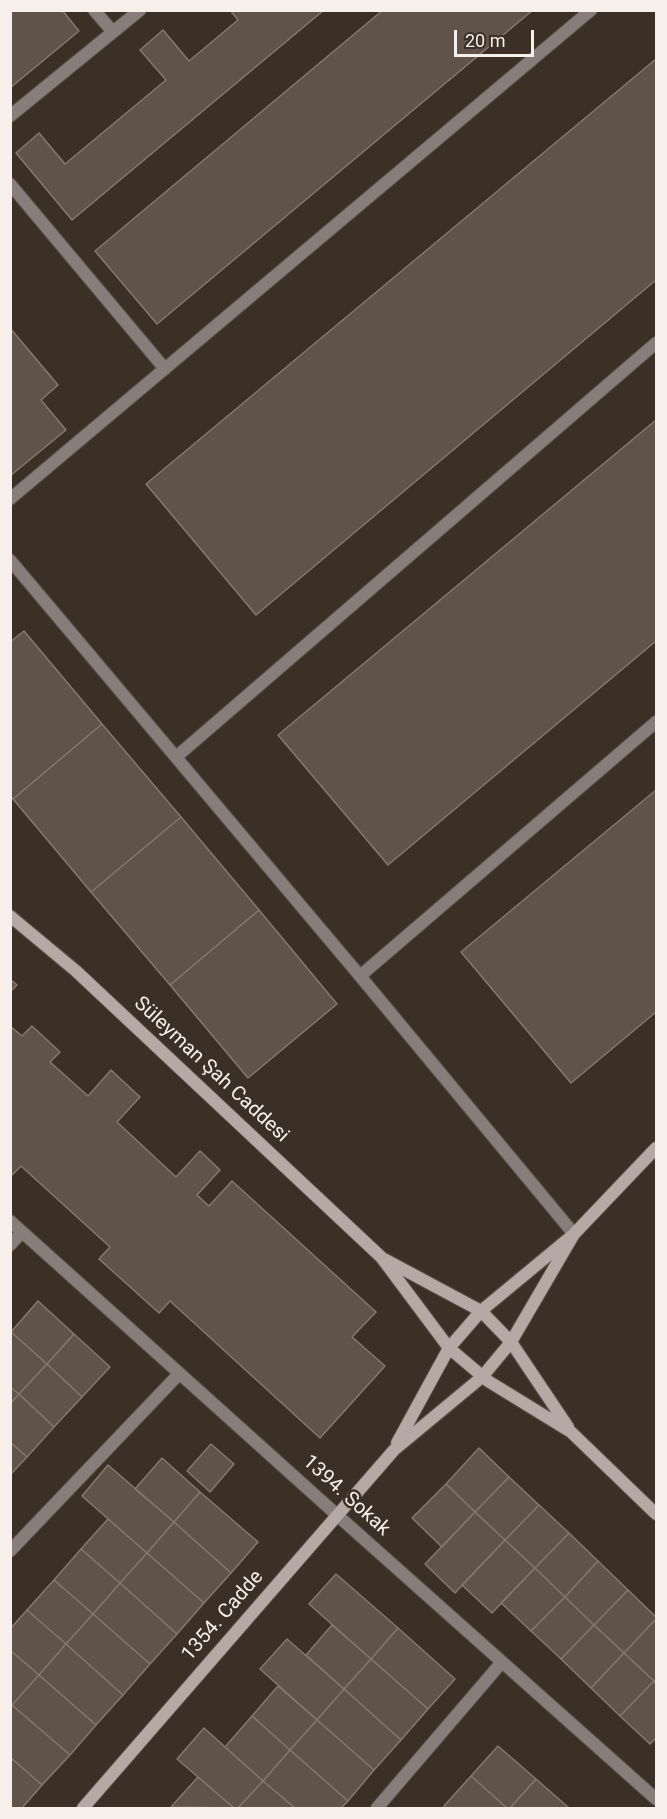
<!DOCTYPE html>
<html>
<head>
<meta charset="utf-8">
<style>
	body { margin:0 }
	#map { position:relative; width:667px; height:1819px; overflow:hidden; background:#3c3026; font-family:Roboto,sans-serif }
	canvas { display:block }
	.frame { position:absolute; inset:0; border:12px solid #f7efe9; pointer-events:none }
	.scale { position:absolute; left:454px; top:30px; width:80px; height:27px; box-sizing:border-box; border:3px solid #f7efe9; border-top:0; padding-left:8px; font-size:18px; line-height:21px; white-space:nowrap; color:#f7efe9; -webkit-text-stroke:4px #3c3026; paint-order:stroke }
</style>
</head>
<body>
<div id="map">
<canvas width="667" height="1819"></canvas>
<div class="frame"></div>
<div class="scale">20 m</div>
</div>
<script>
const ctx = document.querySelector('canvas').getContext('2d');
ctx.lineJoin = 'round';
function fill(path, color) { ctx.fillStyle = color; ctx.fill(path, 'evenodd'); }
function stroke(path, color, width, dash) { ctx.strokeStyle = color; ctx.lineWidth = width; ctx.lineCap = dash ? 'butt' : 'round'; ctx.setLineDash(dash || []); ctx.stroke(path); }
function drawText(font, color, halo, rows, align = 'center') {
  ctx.font = font + ' Roboto,sans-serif'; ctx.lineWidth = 5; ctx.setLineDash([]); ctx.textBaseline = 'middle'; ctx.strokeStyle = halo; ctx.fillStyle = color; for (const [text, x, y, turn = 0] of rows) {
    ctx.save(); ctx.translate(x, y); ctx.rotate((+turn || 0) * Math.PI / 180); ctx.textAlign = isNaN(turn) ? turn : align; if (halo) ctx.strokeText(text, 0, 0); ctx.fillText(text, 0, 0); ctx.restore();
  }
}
const building = new Path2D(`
	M10,10H62L79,31L10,88Z
	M230,10H324L72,220L16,153L39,133L65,164L166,80L140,50L163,30L189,61L238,20Z
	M383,10H533L157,324L95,251Z
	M656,59V280L256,615L146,484Z
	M10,328L58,385L41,400L66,430L10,476Z
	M656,420V641L388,865L278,735Z
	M24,631L102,724L13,799L10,796V642Z
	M102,724L181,817L91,892L13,799Z
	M656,790V1012L571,1083L461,952Z
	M181,817L259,910L170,985L91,892Z
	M259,910L337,1004L248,1078L170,985Z
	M10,979L17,985L10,992Z
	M10,1026L22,1036L32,1026L60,1052L50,1062L88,1096L111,1070L140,1097L117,1122L176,1177L200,1151L220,1170L197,1195L209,1206L232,1181L376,1312L352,1337L385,1366L320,1438L170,1301L159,1313L99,1259L110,1247L21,1166L10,1177Z
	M38,1301L74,1334L47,1364L11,1332Z
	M11,1332L47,1364L19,1394L10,1387Z
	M74,1334L110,1367L82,1397L47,1364Z
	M47,1364L82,1397L54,1427L19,1394Z
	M10,1387L19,1394L10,1404Z
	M19,1394L54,1427L27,1457L10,1442V1404Z
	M10,1442L27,1457L10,1475Z
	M211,1444L234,1464L210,1492L187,1471Z
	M479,1448L509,1477L475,1512L446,1484Z
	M162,1458L200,1492L174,1522L135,1489Z
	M108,1465L174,1522L147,1553L82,1496Z
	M509,1477L539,1505L505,1540L475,1512Z
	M446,1484L475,1512L442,1547L412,1518Z
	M200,1492L258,1542L231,1573L174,1522Z
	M539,1505L569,1533L535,1568L505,1540Z
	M475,1512L505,1540L455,1593L425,1564Z
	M108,1519L147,1553L120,1583L81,1549Z
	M174,1522L231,1573L204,1603L147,1553Z
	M569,1533L598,1561L565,1597L535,1568Z
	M505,1540L535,1568L492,1613L462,1585Z
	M81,1549L120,1583L93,1614L54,1580Z
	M147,1553L204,1603L177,1634L120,1583Z
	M598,1561L628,1590L594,1625L565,1597Z
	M535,1568L565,1597L531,1631L501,1603Z
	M336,1574L398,1628L371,1659L309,1604Z
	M54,1580L93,1614L66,1644L27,1610Z
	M120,1583L177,1634L150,1664L93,1614Z
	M628,1590L656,1617V1619L624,1653L594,1625Z
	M565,1597L594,1625L561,1659L531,1631Z
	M27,1610L66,1644L39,1675L10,1650V1629Z
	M93,1614L150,1664L123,1695L66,1644Z
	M656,1619V1679L654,1681L624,1653Z
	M332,1625L371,1659L344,1689L306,1655Z
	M594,1625L624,1653L591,1688L561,1659Z
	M398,1628L455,1679L428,1709L371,1659Z
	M287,1639L344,1689L317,1720L260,1669Z
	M66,1644L123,1695L96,1725L39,1675Z
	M10,1650L39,1675L12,1705L10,1704Z
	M624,1653L654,1681L620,1716L591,1688Z
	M371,1659L428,1709L401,1740L344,1689Z
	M39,1675L96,1725L70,1755L12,1705Z
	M654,1681L656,1684V1738L650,1744L620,1716Z
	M278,1686L317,1720L290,1750L252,1716Z
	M344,1689L401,1740L374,1770L317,1720Z
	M12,1705L70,1755L42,1785L10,1757V1707Z
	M252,1716L290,1750L263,1781L225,1747Z
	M317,1720L374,1770L348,1801L290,1750Z
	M204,1728L263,1781L238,1808H234L177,1759Z
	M498,1746L536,1779L510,1808H507L471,1776Z
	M290,1750L348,1801L341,1808H295L263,1781Z
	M10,1757L42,1785L22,1808H10Z
	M471,1776L507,1808H446L444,1806Z
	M198,1777L234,1808L171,1807Z
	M536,1779L569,1808H510Z
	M263,1781L295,1808H238Z`);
const service = new Path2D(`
	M94,10L113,32
	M10,116L140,10
	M10,184L165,369
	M10,499L591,10
	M10,560L360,976L574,1234
	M176,757L656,343
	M360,976L656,722
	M10,1221L337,1515L656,1799
	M10,1245L22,1232
	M10,1551L179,1374`);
const minor = new Path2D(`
	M377,1808L502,1662`);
const secondary = new Path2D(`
	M10,916L76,971L381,1257L449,1348L488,1381L571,1432L656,1514
	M384,1259L481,1311L511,1342L568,1427
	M397,1443L449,1348L481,1311L574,1234L656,1148
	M83,1808L394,1450L482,1377L511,1342L574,1234`);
const streetNames = [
	["Süleyman Şah Caddesi",211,1070,43],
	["1394. Sokak",346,1496,42],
	["1354. Cadde",223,1616,-49]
];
fill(building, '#605349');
stroke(building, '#86786d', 1.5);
stroke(service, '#5a4f45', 14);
stroke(minor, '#5a4f45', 14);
stroke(secondary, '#5a4f45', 14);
stroke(service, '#877e7c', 12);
stroke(minor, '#877e7c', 12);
stroke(secondary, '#b6a9a5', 12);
drawText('20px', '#f7efe9', '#3c3026', streetNames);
</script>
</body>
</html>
